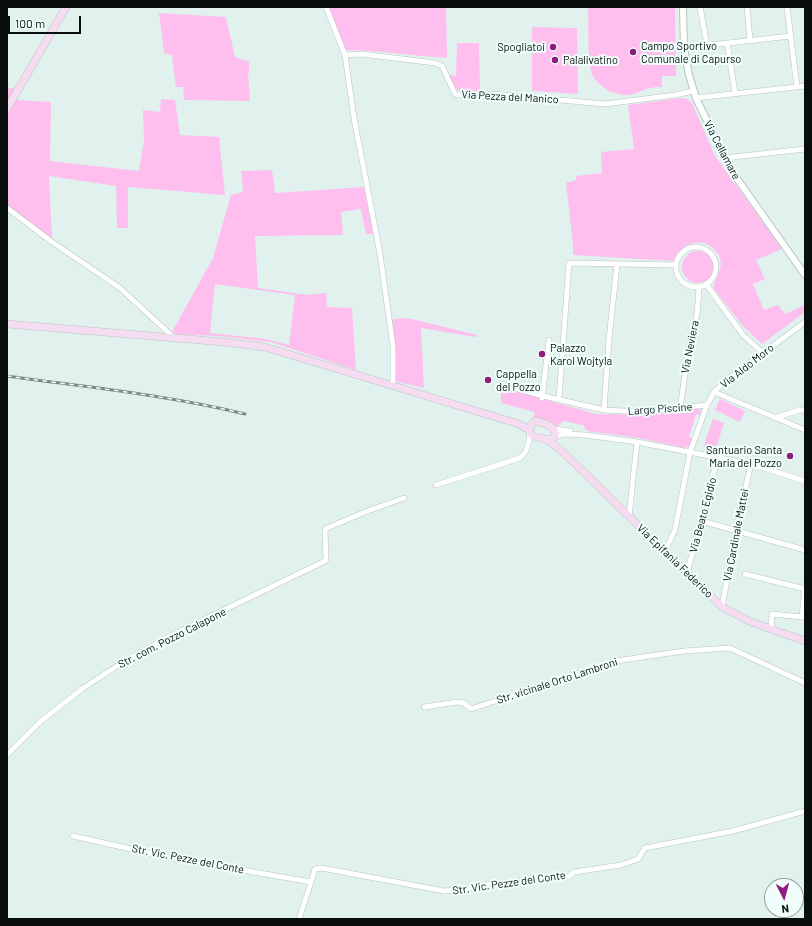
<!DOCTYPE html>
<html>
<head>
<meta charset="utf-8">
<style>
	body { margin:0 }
	#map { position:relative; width:812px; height:926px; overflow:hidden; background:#e1f2ee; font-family:Barlow,sans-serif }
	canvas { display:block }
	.frame { position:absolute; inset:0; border:8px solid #090f0e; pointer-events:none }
	.north { position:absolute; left:764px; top:878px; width:40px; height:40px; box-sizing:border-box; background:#f1fffc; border:1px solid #949f9d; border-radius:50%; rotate:174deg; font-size:11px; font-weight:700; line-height:16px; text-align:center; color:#090f0e }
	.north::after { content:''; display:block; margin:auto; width:14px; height:18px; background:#901d7e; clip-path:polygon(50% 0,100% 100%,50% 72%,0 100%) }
	.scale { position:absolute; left:8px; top:16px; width:73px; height:18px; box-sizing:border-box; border:2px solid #090f0e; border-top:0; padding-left:5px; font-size:12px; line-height:14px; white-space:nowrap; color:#090f0e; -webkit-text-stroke:3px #f1fffc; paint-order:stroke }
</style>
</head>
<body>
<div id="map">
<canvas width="812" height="926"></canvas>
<div class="frame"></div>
<div class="north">N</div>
<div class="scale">100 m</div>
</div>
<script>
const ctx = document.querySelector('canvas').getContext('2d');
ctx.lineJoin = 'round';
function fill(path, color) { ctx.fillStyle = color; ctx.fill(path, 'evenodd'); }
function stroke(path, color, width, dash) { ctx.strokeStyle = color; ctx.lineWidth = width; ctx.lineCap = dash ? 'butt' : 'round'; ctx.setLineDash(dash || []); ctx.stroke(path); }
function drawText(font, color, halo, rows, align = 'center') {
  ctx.font = font + ' Barlow,sans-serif'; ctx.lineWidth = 4; ctx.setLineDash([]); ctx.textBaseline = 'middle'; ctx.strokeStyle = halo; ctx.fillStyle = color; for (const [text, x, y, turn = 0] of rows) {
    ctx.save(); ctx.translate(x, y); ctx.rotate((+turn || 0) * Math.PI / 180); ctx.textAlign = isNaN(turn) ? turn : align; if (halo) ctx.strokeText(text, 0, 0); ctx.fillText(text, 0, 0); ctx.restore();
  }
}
const green = new Path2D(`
	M327,7H446L447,58C413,56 378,50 344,50Z
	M588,7H675L676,76H662V87C658,87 653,87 650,88C642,89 637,95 627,95C613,95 598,87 592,74C587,61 589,23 588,7Z
	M159,13L226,17L235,57L249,62V73H248L250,101L184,100L183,87H176L172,55L164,53Z
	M532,27L577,28L578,94L532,91Z
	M457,43H479L480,91C459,92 457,95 448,75L456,76Z
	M7,88H14V100L51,102L50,161L139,171L144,141L143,110L160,112L161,99L175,100L180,135L219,137L225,195L128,187V228H117L116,186L49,176L52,239L7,205Z
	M681,98L687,99L692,103L715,156L782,249L756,260L765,279L753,284L764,310L778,305L785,314L805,305V312L762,344L742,325L714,289C714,277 725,268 719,256C707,234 681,241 673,261L573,255V244L566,183L576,180V176L602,173L601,152L634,149L628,105Z
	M272,170L275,193L364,187L373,234H366L361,209L341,212L343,235L255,236L258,288L308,295L326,293L327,307L352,308L356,370L271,342L218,336L176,334L172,332L213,258L231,195L243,192L241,171ZM215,284L295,295L289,345L266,339L210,333Z
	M682 267a16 16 0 1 1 32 0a16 16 0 1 1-32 0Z
	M402,318L412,319L477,335L476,337L421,328L424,388L394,381L391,320Z
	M501,387L596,414L647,415L698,408L701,412L700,415L696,414L689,437L692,438L690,445L685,448L639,438L587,431L583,425L563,421L558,426L541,419H533L535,412L501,403Z
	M720,399L745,411L740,422L715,410Z
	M713,419L724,423L716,448L704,445Z`);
const minor = new Path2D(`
	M326,7L345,55L354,118L380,254L393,346V386
	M700,7L707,45
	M747,7L750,40
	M787,7L797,87
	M727,43L735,93
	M684,48L791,36
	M345,55L362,54L435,63L442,66L455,94L458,95L483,96L492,94L605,104L675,95L693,91
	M696,98L805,86
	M725,158L805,149
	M7,208L52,242L120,288L170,334L172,338
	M676 267a20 20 0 1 1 40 0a20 20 0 1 1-40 0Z
	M706,284L743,335L763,353
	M501,384L543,396L604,410L642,412L707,405
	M714,392L805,430
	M542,398L549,340
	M559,399L569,263L676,265
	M680,408L691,335C698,321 698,302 699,287
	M604,410L609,339L617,264
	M775,418L800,410H805
	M554,429L570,431
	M556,436L564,434L585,435L637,442L751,464L805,481
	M436,485L520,458C527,453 530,441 530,433
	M629,517L637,442
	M702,521L805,550
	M665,551L675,530L690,452L707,405L714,392L728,379L805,322
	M687,573L718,457
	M745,574L805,589
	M722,607L736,530L751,464
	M771,630L772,614L802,617L805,586
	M424,707L458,702L464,703L471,709L616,661L684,651L730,648L805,683
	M7,755L41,721L82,689L120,664L170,636L325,561L326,560L325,529L365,512L404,498
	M73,836L162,856L311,882L315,869L322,868L444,891L464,889L482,885L568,877L574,872L621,865L638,859L645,848L733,831L805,811
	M299,919L311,882`);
const tertiary = new Path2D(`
	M683,7L684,48L689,75L696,98L725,158L738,180L805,275`);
const secondary = new Path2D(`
	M7,109L66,7
	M7,324L224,342L265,347L519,424L529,430
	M536,421C545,423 557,427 555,437L548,440L533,436L529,430C530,426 531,423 536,421Z
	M548,440L564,453L722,607L751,622L805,641`);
const rail = new Path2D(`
	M7,376C86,387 167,395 245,414`);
const markers = [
	[553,47,4,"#901d7e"],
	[633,52,4,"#901d7e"],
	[555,60,4,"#901d7e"],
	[542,354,4,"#901d7e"],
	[488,380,4,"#901d7e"],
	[790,456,4,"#901d7e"]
];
const poiNames = [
	["Campo Sportivo",641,46],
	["Comunale di Capurso",641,59],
	["Spogliatoi",545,47,"right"],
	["Palalivatino",563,60],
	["Palazzo",550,348],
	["Karol Wojtyla",550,361],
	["Cappella",496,374],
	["del Pozzo",496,387],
	["Santuario Santa",782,450,"right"],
	["Maria del Pozzo",782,463,"right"]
];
const streetNames = [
	["Via Pezza del Manico",510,97,3],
	["Via Cellamare",722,150,62],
	["Via Neviera",690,347,-79],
	["Via Aldo Moro",747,366,-38],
	["Largo Piscine",660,409,-4],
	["Via Beato Egidio",703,515,-75],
	["Via Cardinale Mattei",736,535,-79],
	["Via Epifania Federico",675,561,44],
	["Str. com. Pozzo Calapone",172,638,-27],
	["Str. vicinale Orto Lambroni",557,681,-18],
	["Str. Vic. Pezze del Conte",188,859,11],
	["Str. Vic. Pezze del Conte",509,883,-8]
];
fill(green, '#febeee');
stroke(minor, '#b5c6c2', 6);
stroke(tertiary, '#b5c6c2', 8);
stroke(secondary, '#b5c6c2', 8);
stroke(minor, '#fff', 5);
stroke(tertiary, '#fff', 6);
stroke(secondary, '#f6dcf0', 7);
stroke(rail, '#7e8a87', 3);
stroke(rail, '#f1fffc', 1.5, [4.5]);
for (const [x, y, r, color] of markers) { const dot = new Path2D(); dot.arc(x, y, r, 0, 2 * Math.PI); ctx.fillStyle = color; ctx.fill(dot); stroke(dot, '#f1fffc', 1.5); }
drawText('11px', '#090f0e', '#f1fffc', poiNames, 'left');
drawText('11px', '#090f0e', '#f1fffc', streetNames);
</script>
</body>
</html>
